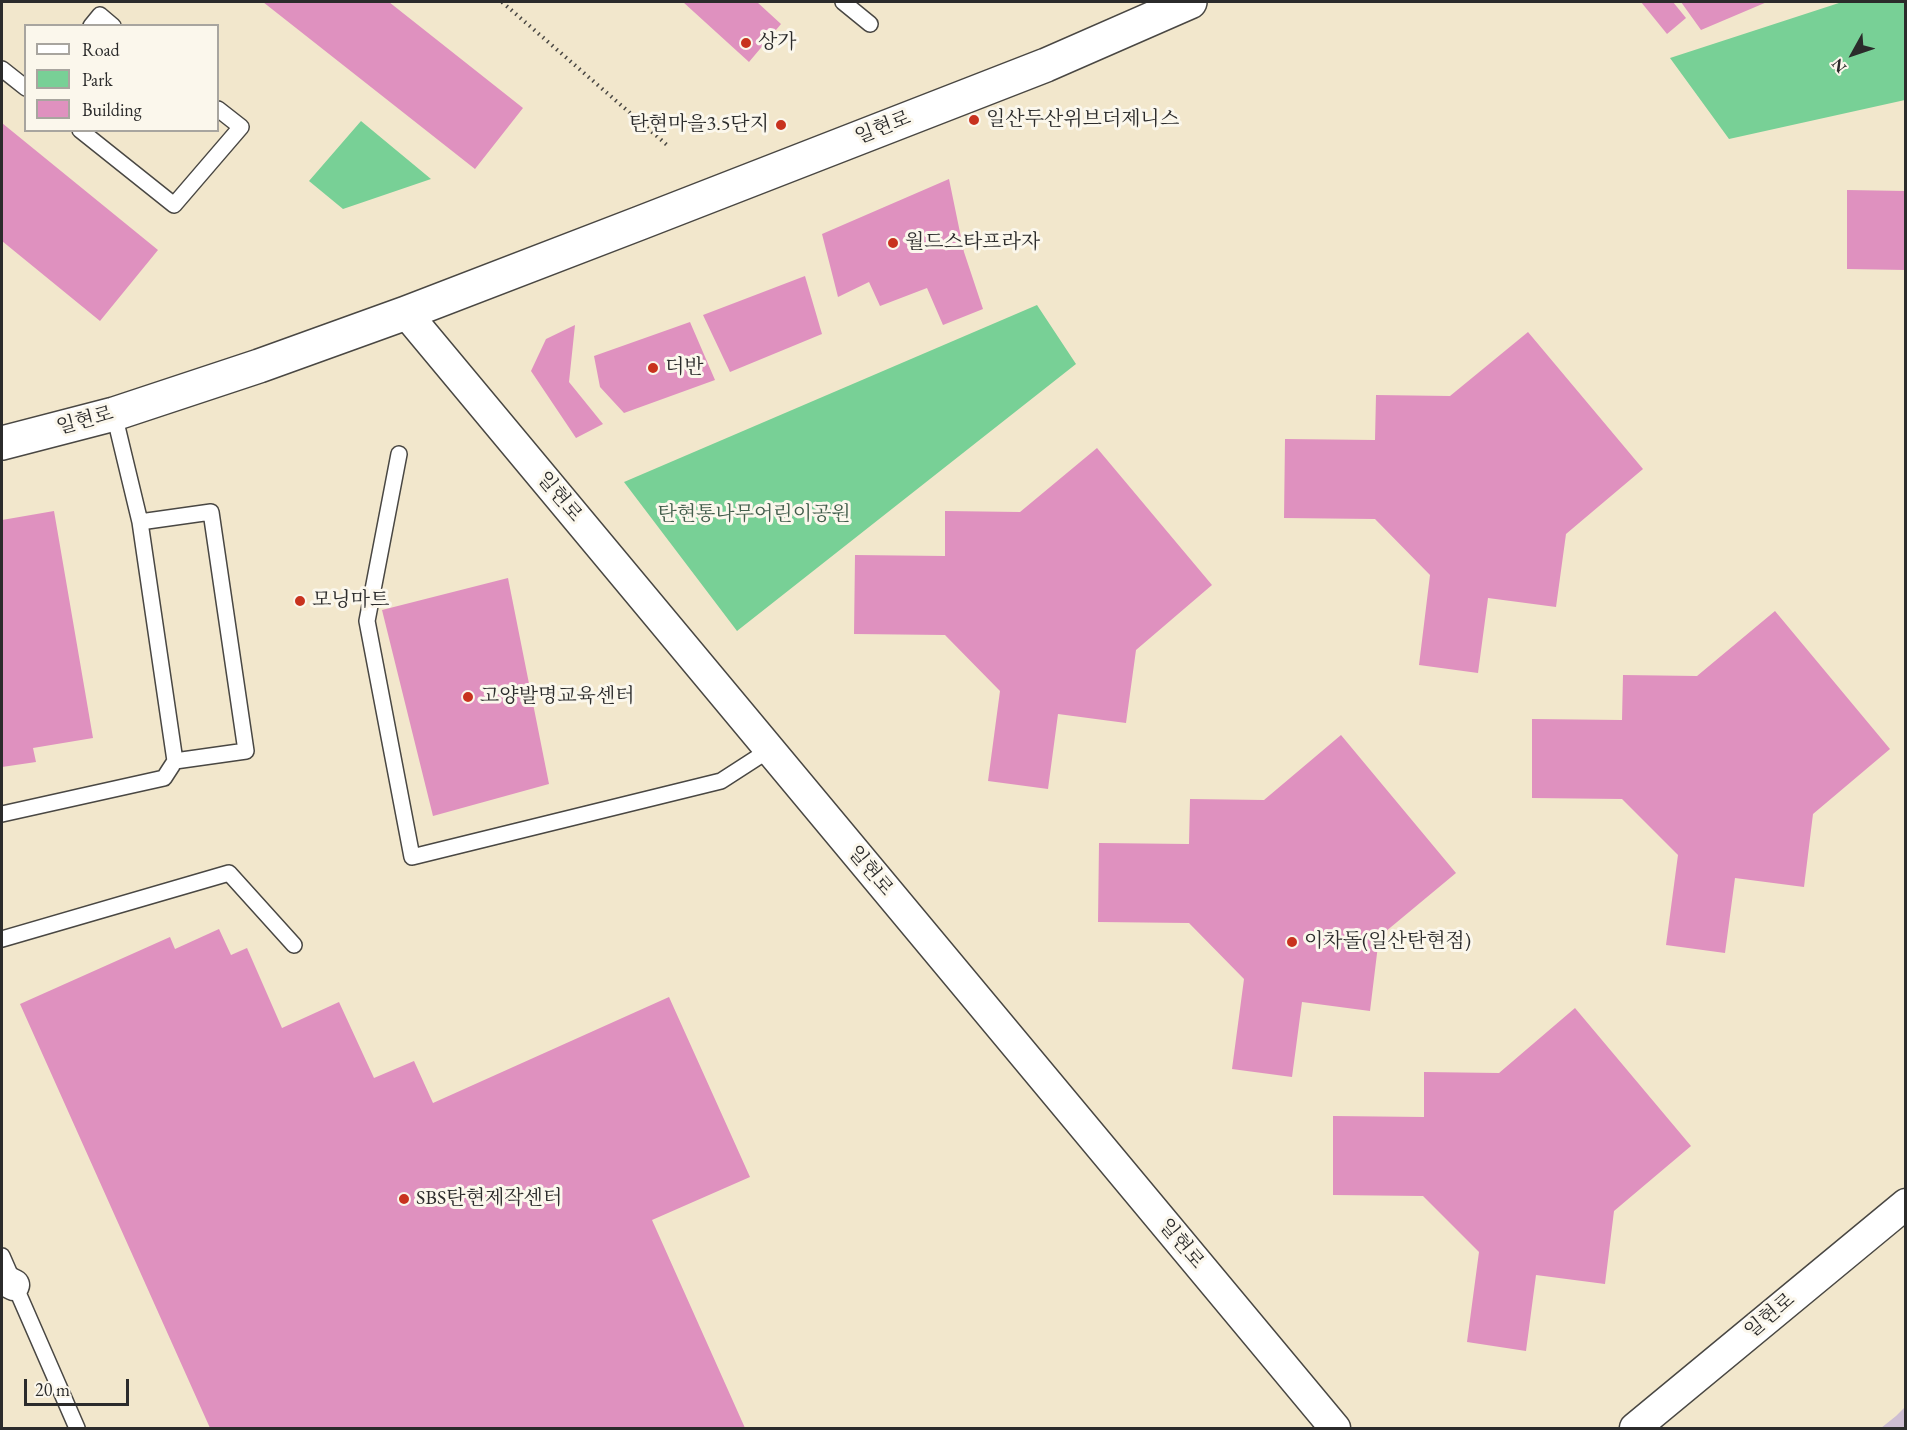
<!DOCTYPE html>
<html>
<head>
<meta charset="utf-8">
<style>
	body { margin:0 }
	#map { position:relative; width:1907px; height:1430px; overflow:hidden; background:#f2e7cc; font-family:"EB Garamond",serif }
	canvas { display:block }
	.frame { position:absolute; inset:0; border:3px solid #2b2b2b; pointer-events:none }
	.legend { position:absolute; left:24px; top:24px; width:195px; height:108px; box-sizing:border-box; background:#fbf7ec; border:2px solid #a8a59f; margin:0; padding:8px 10px; list-style:none; font-size:18px; color:#2b2b2b }
	.legend li { display:flex; align-items:center; gap:12px; height:30px }
	.legend b { width:30px; border:2px solid #a8a59f }
	.north { position:absolute; left:1823px; top:24px; width:60px; height:60px; -webkit-text-stroke:4px #fbf7ec; paint-order:stroke; rotate:230deg; font-size:16px; font-weight:700; line-height:24px; text-align:center; color:#2b2b2b }
	.north::after { content:''; display:block; margin:auto; width:21px; height:27px; background:#2b2b2b; clip-path:polygon(50% 0,100% 100%,50% 72%,0 100%) }
	.scale { position:absolute; left:24px; top:1379px; width:105px; height:27px; box-sizing:border-box; border:3px solid #2b2b2b; border-top:0; padding-left:8px; font-size:18px; line-height:21px; white-space:nowrap; color:#2b2b2b; -webkit-text-stroke:4px #fbf7ec; paint-order:stroke }
</style>
</head>
<body>
<div id="map">
<canvas width="1907" height="1430"></canvas>
<div class="frame"></div>
<ul class="legend">
<li><b style="height:8px;background:#fff"></b>Road</li>
<li><b style="height:16px;background:#78d096"></b>Park</li>
<li><b style="height:16px;background:#df91bf"></b>Building</li>
</ul>
<div class="north">N</div>
<div class="scale">20 m</div>
</div>
<script>
const ctx = document.querySelector('canvas').getContext('2d');
ctx.lineJoin = 'round';
function fill(path, color) { ctx.fillStyle = color; ctx.fill(path, 'evenodd'); }
function stroke(path, color, width, dash) { ctx.strokeStyle = color; ctx.lineWidth = width; ctx.lineCap = dash ? 'butt' : 'round'; ctx.setLineDash(dash || []); ctx.stroke(path); }
function drawText(font, color, halo, rows, align = 'center') {
  ctx.font = font + ' "EB Garamond","Noto Serif KR",serif'; ctx.lineWidth = 6; ctx.setLineDash([]); ctx.textBaseline = 'middle'; ctx.strokeStyle = halo; ctx.fillStyle = color; for (const [text, x, y, turn = 0] of rows) {
    ctx.save(); ctx.translate(x, y); ctx.rotate((+turn || 0) * Math.PI / 180); ctx.textAlign = isNaN(turn) ? turn : align; if (halo) ctx.strokeText(text, 0, 0); ctx.fillText(text, 0, 0); ctx.restore();
  }
}
const industrial = new Path2D(`
	M1905,1407V1428H1881L1896,1416Z`);
const green = new Path2D(`
	M1842,2H1905V100L1729,139L1670,58Z
	M361,121L431,179L343,209L309,181Z
	M1037,305L1076,364L737,631L624,482Z`);
const building = new Path2D(`
	M263,2H389L523,108L475,169Z
	M683,2H757L781,24L749,62Z
	M1641,2H1673L1686,18L1667,34Z
	M1681,2H1767L1701,30Z
	M2,123L158,250L100,321L2,241Z
	M949,179L964,252L983,309L943,325L927,288L880,306L869,282L838,297L822,234Z
	M1847,190L1906,191V270L1847,269Z
	M805,276L822,334L730,372L703,315Z
	M690,322L715,380L624,413L600,387L594,356Z
	M575,325L569,382L603,424L576,438L531,371L546,339Z
	M1528,332L1643,469L1566,534L1556,607L1488,598L1478,673L1419,665L1430,575L1375,519L1284,518L1285,439L1375,440L1376,395L1450,396Z
	M1097,448L1212,585L1136,650L1126,723L1058,714L1048,789L988,781L1000,691L945,635L854,634L855,555L945,556V511L1020,512Z
	M54,511L93,738L33,748L36,762L2,767V520Z
	M508,578L549,784L433,816L382,610Z
	M1775,611L1890,749L1813,814L1804,887L1735,878L1725,953L1666,945L1678,855L1622,799L1532,798V719L1622,720L1623,675L1697,676Z
	M1341,735L1456,873L1379,937L1370,1011L1302,1002L1292,1077L1232,1069L1244,979L1189,923L1098,922L1099,843L1189,844L1190,799L1264,800Z
	M219,929L231,955L247,948L282,1028L339,1002L374,1078L414,1061L433,1103L669,997L750,1177L652,1220L745,1428H210L20,1004L170,937L175,949Z
	M1575,1008L1691,1146L1614,1211L1605,1284L1536,1275L1526,1351L1467,1342L1479,1252L1423,1196L1333,1195V1116L1424,1117V1072L1499,1073Z`);
const path = new Path2D(`
	M502,2L667,145`);
const service = new Path2D(`
	M843,2L870,24
	M91,26L100,15L113,26
	M2,69L26,88
	M80,130L174,205L241,127L218,109
	M114,414L140,522L175,761L246,751L211,512L140,522
	M399,454L367,621L412,857L721,781L769,750
	M2,814L164,778L175,761
	M2,939L229,873L294,945
	M2,1256L77,1428`);
const minor = new Path2D(`
	M406,313L1335,1428
	M2,1279L14,1285
	M1635,1428L1906,1204`);
const secondary = new Path2D(`
	M2,443L114,414L259,366L406,313L640,223L1046,65L1190,2`);
const markers = [
	[746,43,6,"#c8321e"],
	[974,120,6,"#c8321e"],
	[781,125,6,"#c8321e"],
	[893,243,6,"#c8321e"],
	[653,368,6,"#c8321e"],
	[300,601,6,"#c8321e"],
	[468,697,6,"#c8321e"],
	[1292,942,6,"#c8321e"],
	[404,1199,6,"#c8321e"]
];
const poiNames = [
	["상가",758,43],
	["일산두산위브더제니스",986,120],
	["탄현마을3.5단지",769,125,"right"],
	["월드스타프라자",905,243],
	["더반",665,368],
	["모닝마트",312,601],
	["고양발명교육센터",480,697],
	["이차돌(일산탄현점)",1304,942],
	["SBS탄현제작센터",416,1199]
];
const streetNames = [
	["일현로",883,128,-21],
	["일현로",85,421,-15],
	["일현로",559,497,50],
	["일현로",870,871,50],
	["일현로",1181,1244,50],
	["일현로",1770,1316,-40]
];
const parkNames = [
	["탄현통나무어린이공원",754,515]
];
fill(industrial, '#cebed2');
fill(green, '#78d096');
fill(building, '#df91bf');
stroke(service, '#494743', 18);
stroke(minor, '#494743', 33);
stroke(secondary, '#494743', 36);
stroke(path, '#494743', 4, [1.5, 4.5]);
stroke(service, '#fff', 15);
stroke(minor, '#fff', 30);
stroke(secondary, '#fff', 33);
for (const [x, y, r, color] of markers) { const dot = new Path2D(); dot.arc(x, y, r, 0, 2 * Math.PI); ctx.fillStyle = color; ctx.fill(dot); stroke(dot, '#fbf7ec', 2); }
drawText('20px', '#2b2b2b', '#fbf7ec', poiNames, 'left');
drawText('20px', '#2b2b2b', '#fbf7ec', streetNames);
drawText('20px', '#425d4b', '#fbf7ec', parkNames);
</script>
</body>
</html>
